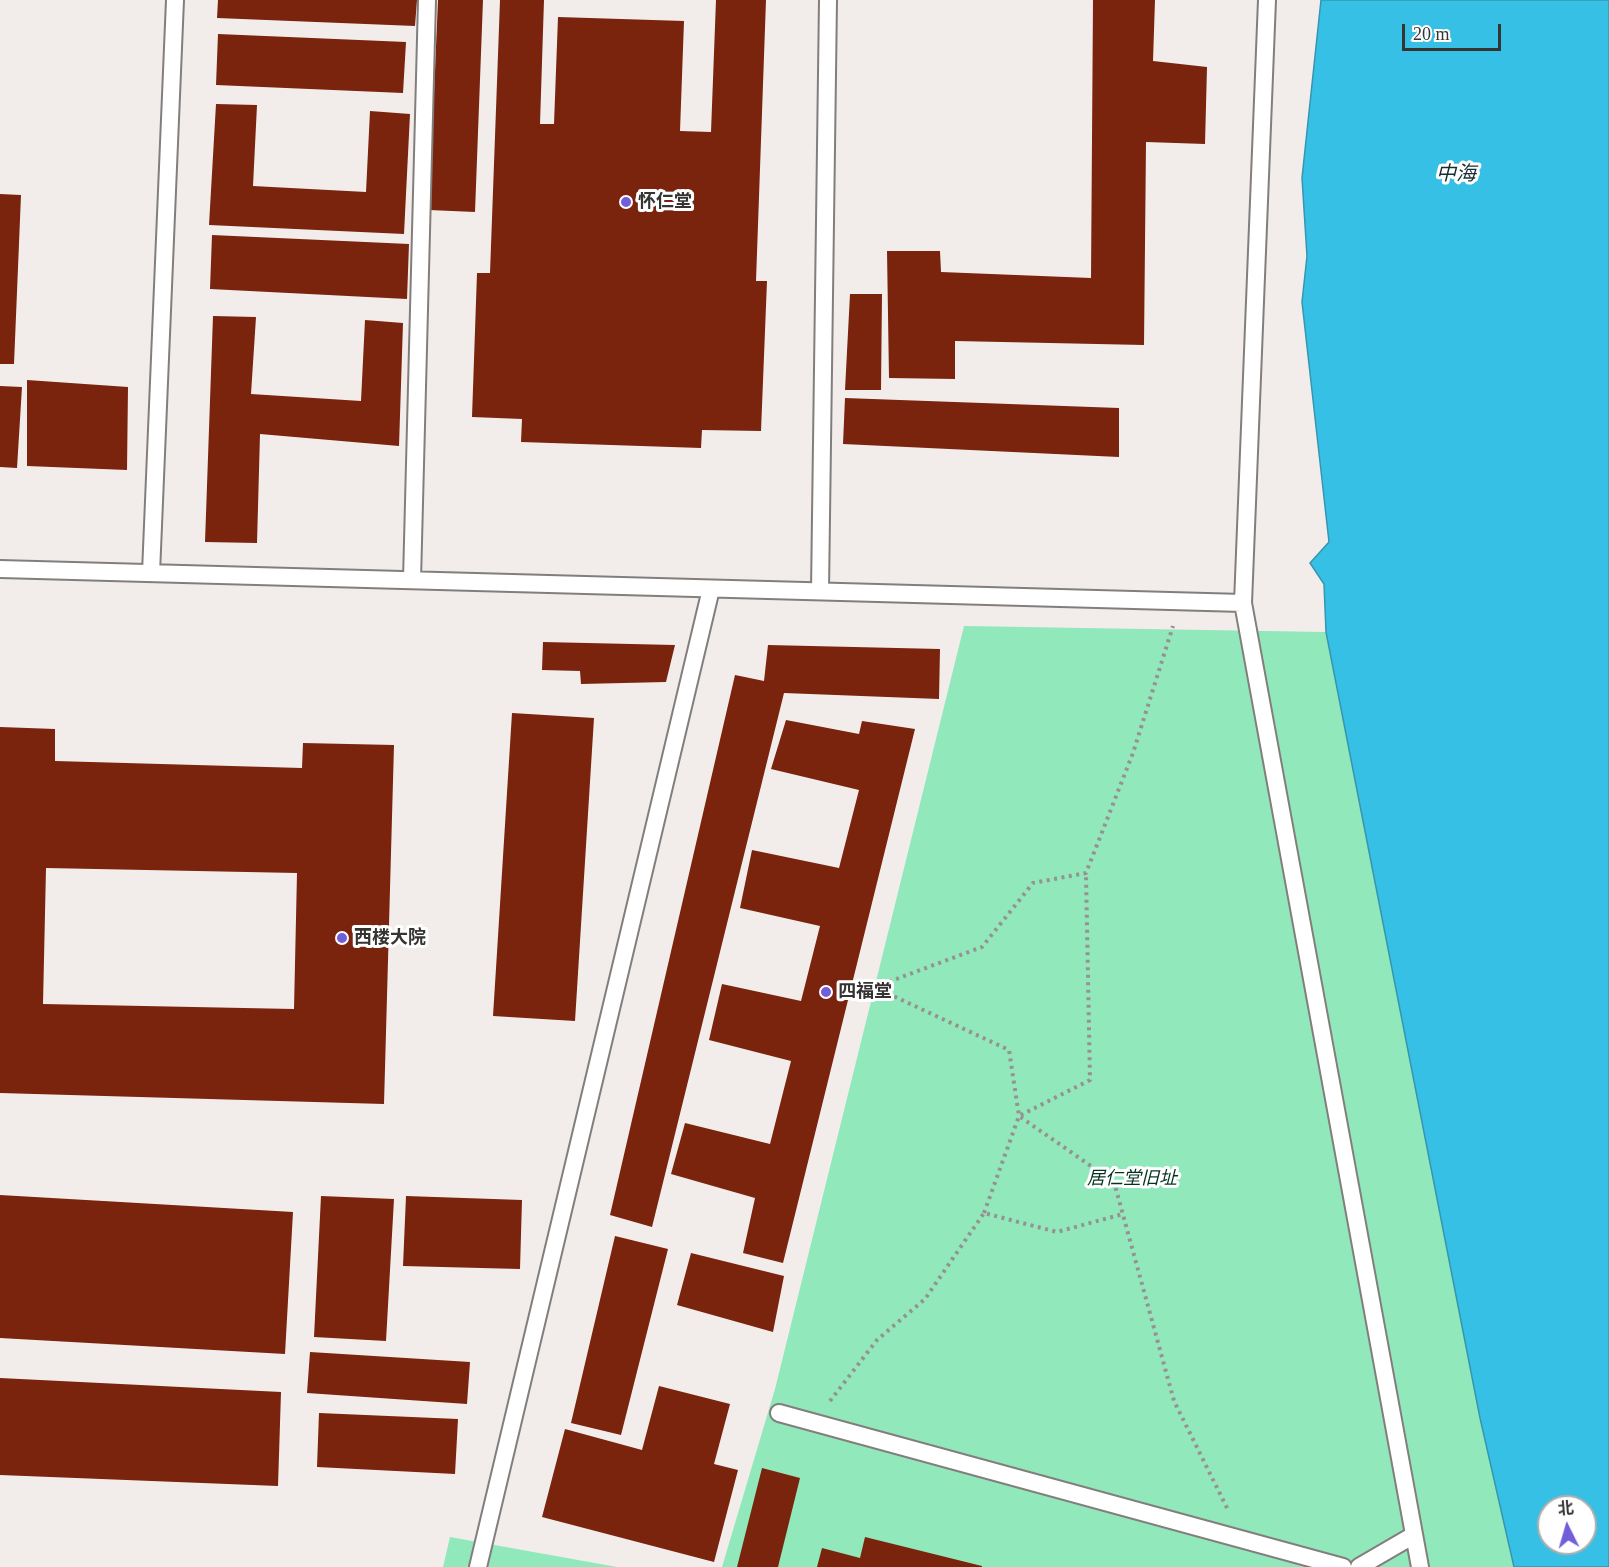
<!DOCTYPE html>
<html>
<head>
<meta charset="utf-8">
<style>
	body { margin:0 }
	#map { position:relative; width:1609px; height:1567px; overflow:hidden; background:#f2edeb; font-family:"Times New Roman","Noto Sans SC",serif }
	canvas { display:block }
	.north { position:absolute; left:1537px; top:1495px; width:60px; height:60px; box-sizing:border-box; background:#fff; border:2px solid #afaead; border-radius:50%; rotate:355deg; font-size:16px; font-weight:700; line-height:24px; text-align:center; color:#363433 }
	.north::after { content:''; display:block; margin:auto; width:21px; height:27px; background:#715ed8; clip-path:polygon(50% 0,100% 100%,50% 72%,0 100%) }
	.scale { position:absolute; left:1402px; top:24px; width:99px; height:27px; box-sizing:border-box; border:3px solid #363433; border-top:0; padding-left:8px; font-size:18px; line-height:21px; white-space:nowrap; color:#363433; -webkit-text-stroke:4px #fff; paint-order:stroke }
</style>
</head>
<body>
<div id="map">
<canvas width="1609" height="1567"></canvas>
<div class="north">北</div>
<div class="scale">20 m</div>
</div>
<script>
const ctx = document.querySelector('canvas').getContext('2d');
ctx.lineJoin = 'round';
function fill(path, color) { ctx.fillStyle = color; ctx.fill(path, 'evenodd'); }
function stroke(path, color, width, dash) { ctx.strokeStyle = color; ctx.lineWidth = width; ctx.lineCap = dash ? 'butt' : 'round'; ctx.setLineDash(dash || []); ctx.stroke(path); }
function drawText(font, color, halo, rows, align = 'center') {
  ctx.font = font + ' "Times New Roman","Noto Sans SC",serif'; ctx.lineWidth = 6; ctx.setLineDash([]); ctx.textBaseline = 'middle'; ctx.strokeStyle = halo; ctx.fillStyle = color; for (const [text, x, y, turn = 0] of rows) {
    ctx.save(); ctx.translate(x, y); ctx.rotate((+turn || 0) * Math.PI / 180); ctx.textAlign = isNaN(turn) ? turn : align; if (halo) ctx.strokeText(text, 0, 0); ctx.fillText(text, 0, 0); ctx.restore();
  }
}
const green = new Path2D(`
	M964,626L1326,632L1480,1418L1514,1567H722L775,1389Z
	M450,1537L617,1567H443Z`);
const water = new Path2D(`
	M1321,0H1609V1567H1514L1480,1418L1326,632L1324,584L1310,563L1329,542L1302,302L1307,256L1302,178ZM1549,1507H1585V1543H1549Z`);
const building = new Path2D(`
	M218,0H417L415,26L217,18Z
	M438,0H483L475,212L429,210Z
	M500,0H544L540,124H554L558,17L684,21L680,131L711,132L716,0H766L756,281H767L761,431L702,430L701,448L521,442L522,419L472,417L477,273H490Z
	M1093,0H1155L1153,61L1207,67L1205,144L1146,142L1144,345L955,341V379L889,378L887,251H940L941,272L1091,278Z
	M218,34L406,42L403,93L216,85Z
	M216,104L257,105L253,186L366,192L370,111L410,114L404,234L209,225Z
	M0,194L21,195L14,364H0Z
	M212,235L409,244L407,299L210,289Z
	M850,294H882L881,390H845Z
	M213,316L256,317L251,394L361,401L365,320L403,323L399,446L260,434L257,543L205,542Z
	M27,380L128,387L127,470L27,466Z
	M0,386L22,387L17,468L0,467Z
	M845,398L1119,408V457L843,444Z
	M543,642L675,645L666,682L581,684L580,671L542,670Z
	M768,645L940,649L939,699L784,693L652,1227L610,1215L735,675L764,681Z
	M512,713L594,718L575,1021L493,1016Z
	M786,720L859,734L862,721L915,729L783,1263L743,1253L755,1198L671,1174L685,1123L770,1144L791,1061L709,1040L722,984L801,1001L820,926L740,908L752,850L839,868L859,790L771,769Z
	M0,727L55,729V761L302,768L303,743L394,745L384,1104L0,1093ZM46,868L297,873L294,1009L43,1004Z
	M0,1195L293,1212L285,1354L0,1338Z
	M321,1196L394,1199L386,1341L314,1337Z
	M406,1196L522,1200L520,1269L403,1266Z
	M615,1236L668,1249L621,1435L571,1423Z
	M691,1253L784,1276L773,1332L677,1305Z
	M310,1352L470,1362L467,1404L307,1393Z
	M0,1378L281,1392L278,1486L0,1475Z
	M659,1386L730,1404L714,1464L738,1470L714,1562L542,1517L565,1429L642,1450Z
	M319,1413L458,1419L455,1474L317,1467Z
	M762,1468L800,1478L778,1567H737Z
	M865,1537L982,1566V1567H817L822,1548L860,1558Z`);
const path = new Path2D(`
	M874,987L1009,1050L1019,1116L1114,1182L1174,1401L1228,1510
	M875,987L982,947L1033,883L1086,873L1133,753L1173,626
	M984,1213L1019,1116L1090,1080L1086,874
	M830,1401L877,1340L925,1299L984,1213L1057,1232L1123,1214`);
const service = new Path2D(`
	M1267,0L1243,603L1420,1567
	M0,569L1243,603
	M151,573L175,0
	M412,580L427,0
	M820,591L828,0
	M779,1413L1343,1567
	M478,1567L711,589
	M1359,1567L1414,1535`);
const markers = [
	[626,202,6,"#715ed8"],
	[342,938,6,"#715ed8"],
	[826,992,6,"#715ed8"]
];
const poiNames = [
	["怀仁堂",638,202],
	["西楼大院",354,938],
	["四福堂",838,992]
];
const parkNames = [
	["居仁堂旧址",1132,1179]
];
const waterNames = [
	["中海",1456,175]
];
fill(green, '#91e8bb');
fill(water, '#36c0e5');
stroke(water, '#3696b0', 1.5);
fill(building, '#7a230d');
stroke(service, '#827e7c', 20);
stroke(path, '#969291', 4, [3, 4.5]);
stroke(service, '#fff', 16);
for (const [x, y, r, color] of markers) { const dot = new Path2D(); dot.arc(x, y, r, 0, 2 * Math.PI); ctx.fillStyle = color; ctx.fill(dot); stroke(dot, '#fff', 2); }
drawText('bold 18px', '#363433', '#fff', poiNames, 'left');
drawText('italic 18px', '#02331f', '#fff', parkNames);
drawText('italic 20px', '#172d34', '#fff', waterNames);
</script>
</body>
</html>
